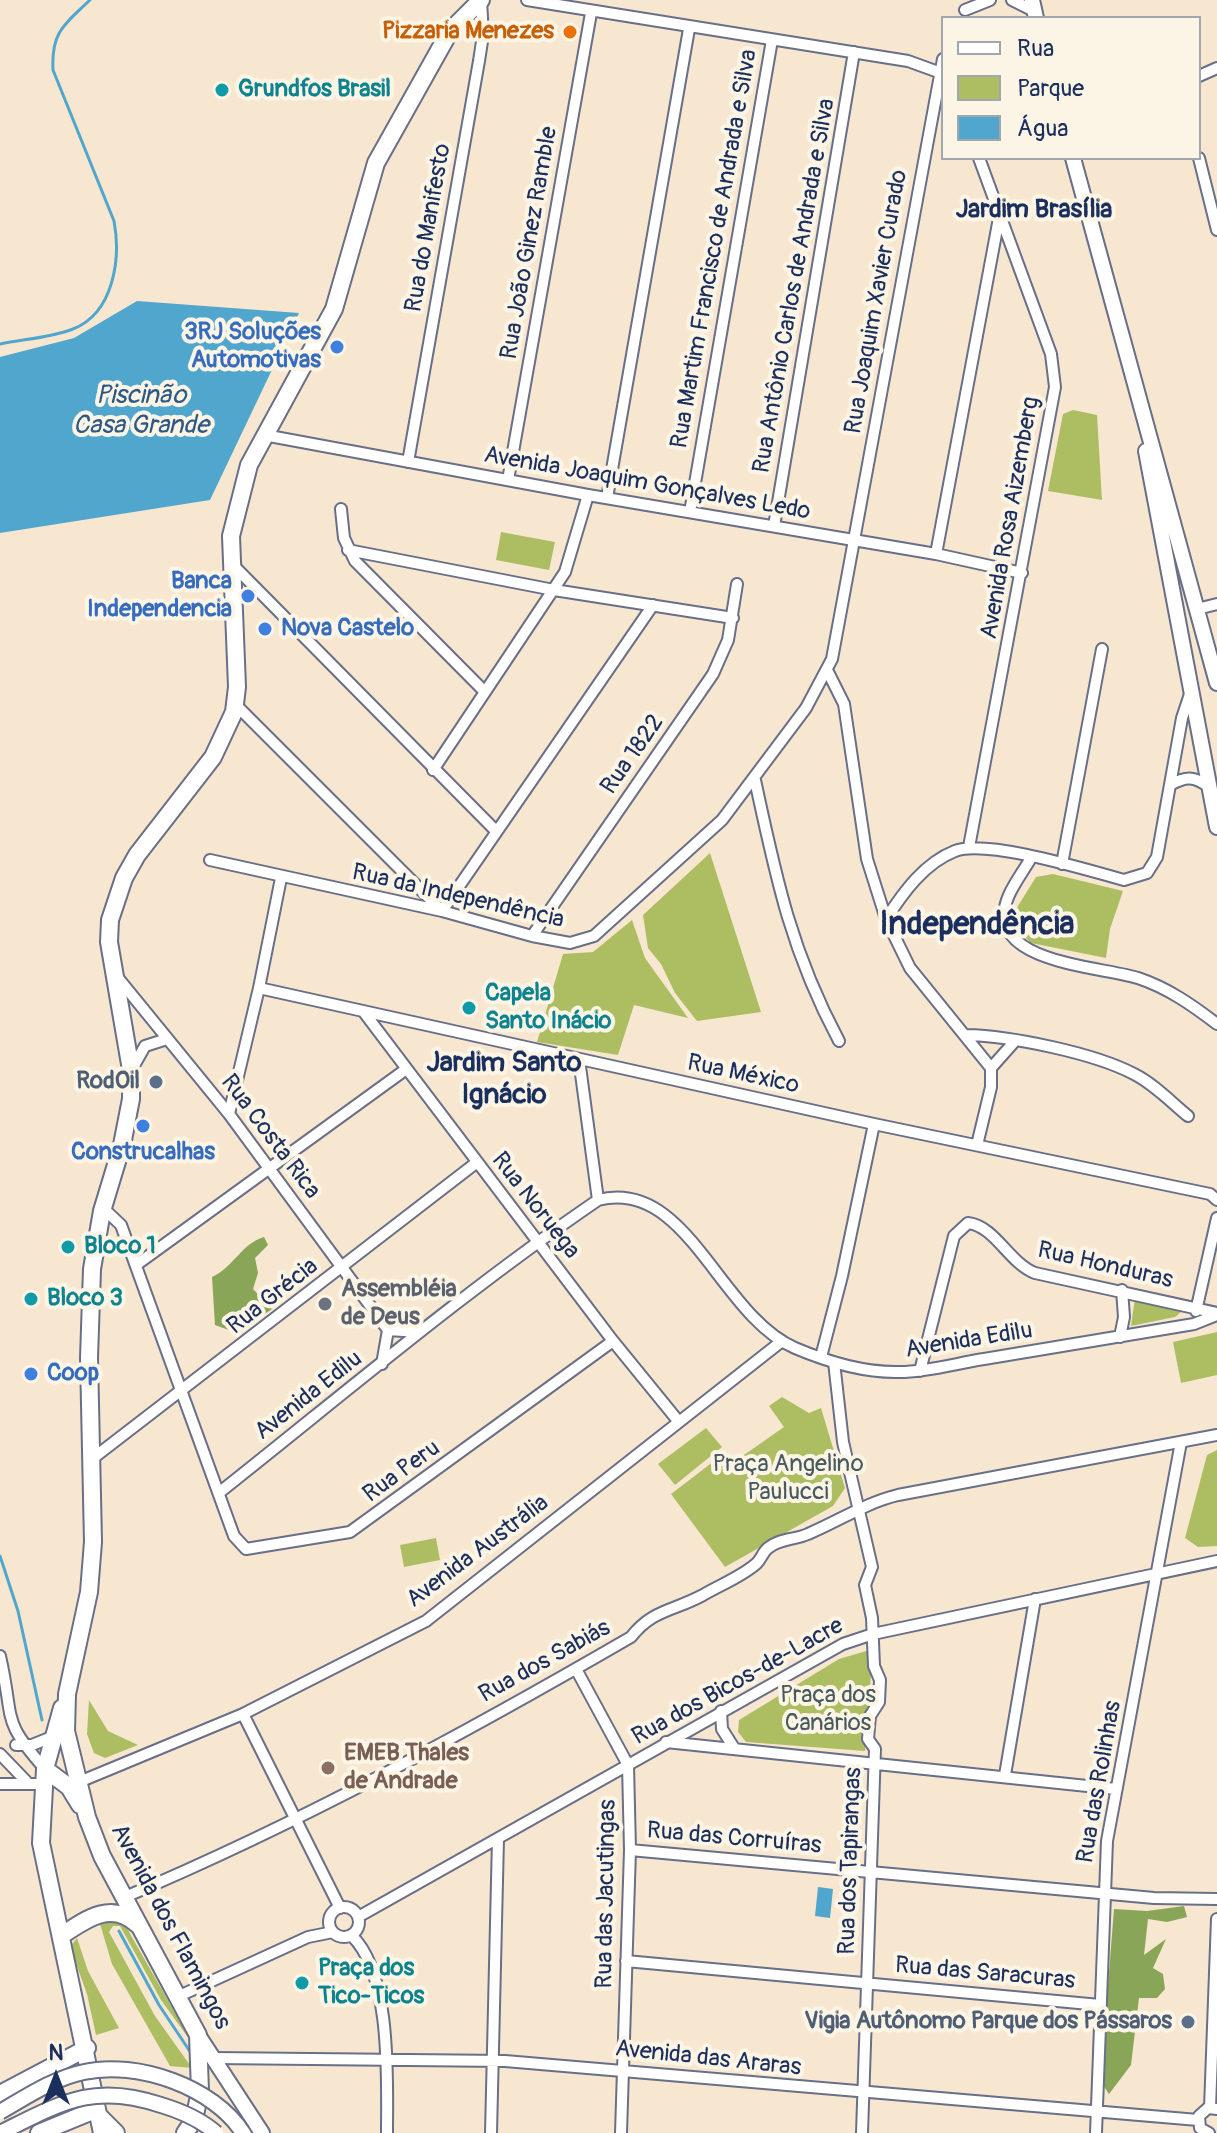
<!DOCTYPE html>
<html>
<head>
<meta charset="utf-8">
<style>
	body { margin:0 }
	#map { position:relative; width:1217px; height:2133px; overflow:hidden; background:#f8e7d0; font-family:Pangolin,sans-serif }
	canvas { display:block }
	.legend { position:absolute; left:941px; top:16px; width:260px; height:144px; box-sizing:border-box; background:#fcf5e5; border:2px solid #a2a6af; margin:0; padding:10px 14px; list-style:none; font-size:24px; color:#1b2f5e }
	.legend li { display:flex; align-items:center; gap:16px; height:40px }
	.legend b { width:40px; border:2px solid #a2a6af }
	.north { position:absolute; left:16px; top:2037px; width:80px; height:80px; -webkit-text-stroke:6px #fcf5e5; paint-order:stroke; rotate:0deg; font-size:22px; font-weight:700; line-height:32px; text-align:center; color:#1b2f5e }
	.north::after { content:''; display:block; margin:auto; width:28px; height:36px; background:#1b2f5e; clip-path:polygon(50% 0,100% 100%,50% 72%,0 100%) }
</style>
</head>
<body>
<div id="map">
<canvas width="1217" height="2133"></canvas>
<ul class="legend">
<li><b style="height:10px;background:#fff"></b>Rua</li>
<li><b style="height:22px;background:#acbe61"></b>Parque</li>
<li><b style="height:22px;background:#50a6cc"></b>Água</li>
</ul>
<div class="north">N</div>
</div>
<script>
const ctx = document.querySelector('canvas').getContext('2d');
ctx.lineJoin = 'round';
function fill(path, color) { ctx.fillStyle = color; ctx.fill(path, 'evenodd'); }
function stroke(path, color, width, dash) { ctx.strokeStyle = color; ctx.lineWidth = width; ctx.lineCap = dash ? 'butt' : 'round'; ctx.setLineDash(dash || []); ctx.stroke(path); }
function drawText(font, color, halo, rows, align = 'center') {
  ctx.font = font + ' Pangolin,sans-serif'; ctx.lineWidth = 8; ctx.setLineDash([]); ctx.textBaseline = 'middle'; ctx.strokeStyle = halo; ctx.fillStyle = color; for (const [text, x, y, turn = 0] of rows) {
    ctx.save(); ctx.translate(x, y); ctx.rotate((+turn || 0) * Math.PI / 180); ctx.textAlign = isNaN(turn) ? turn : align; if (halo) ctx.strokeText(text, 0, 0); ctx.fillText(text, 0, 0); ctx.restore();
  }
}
const green = new Path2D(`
	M1073,410L1097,415L1102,500L1048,491L1063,414Z
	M501,532L555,542L549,570L496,560Z
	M710,853L761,1012L697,1021L675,993L661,964L648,948L643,915Z
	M1053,874L1123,891L1110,929L1106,958L1031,943L1018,930L1013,914L1036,877Z
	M632,920L645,958L688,1018L634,1005L618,1055L537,1042L563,954L593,952Z
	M1135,1298L1180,1308L1181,1312L1175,1317L1131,1326Z
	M1217,1332V1375L1181,1383L1173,1342Z
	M782,1397L809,1413L821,1408L845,1488L833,1506L725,1567L671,1494L722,1455L731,1464L784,1427L769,1406Z
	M706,1428L722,1447L675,1485L658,1464Z
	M1217,1450V1546L1198,1547L1185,1538L1207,1455Z
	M436,1538L440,1560L404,1567L400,1545Z
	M873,1649L865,1751L746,1742L738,1732L739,1720L839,1659Z
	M89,1700L108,1731L138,1745L105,1758L94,1753L87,1734Z
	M118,1918L124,1923L192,2043L161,2000L120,1926H113L109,1932L155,2016L192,2068L170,2066L112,1964L100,1924Z
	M77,1938L88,1971L119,2028L96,2035L87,1994L70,1947Z`);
const forest = new Path2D(`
	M264,1237L268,1245L255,1258L258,1273L253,1289L272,1309L237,1333L215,1325L212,1277C234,1267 241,1244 264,1237Z
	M1184,1906L1187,1917L1167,1922L1148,1919L1144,1955L1166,1939L1153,1968L1163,1974L1165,1989L1157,1998H1139L1131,2065L1109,2094L1103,2085L1102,2062L1114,1909L1147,1911Z`);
const water = new Path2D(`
	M137,301L299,313L210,500L0,533V357L74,338Z
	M818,1887L833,1889L830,1918L815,1916Z`);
const stream = new Path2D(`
	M0,344C24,339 50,338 73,329C114,313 121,258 114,221L53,70C51,32 64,25 90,0
	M0,1556L18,1611L42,1720
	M119,1931L159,2005L191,2053`);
const street = new Path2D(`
	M527,0L908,61L941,73
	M1012,0L1034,11
	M965,10L990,0
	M1199,76L1217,68
	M1199,158L1217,230
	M264,435L588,495L936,554L1022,573
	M408,462L479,61L483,35L481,0
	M508,480L591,13
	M607,498L689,29
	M341,509L344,538L355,561L485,692
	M690,512L772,40
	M774,526L854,52
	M348,550L554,590L733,618
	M936,554L999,218
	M232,564L496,831
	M1197,609L1217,604
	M828,672L844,704L867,859L886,919L910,968L991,1068V1087L977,1145
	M236,705L442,911L653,605
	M433,770L565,572L588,495
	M755,780C776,878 791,951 839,1041
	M1170,785C1186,776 1194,776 1209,787
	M969,847L1055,387L1051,354L979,158
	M1031,858C1024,870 1015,882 1009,895C979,963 1100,966 1138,978C1168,988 1192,1005 1217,1024
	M210,860L442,911L532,936L570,943L594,936L722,820L806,708L832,659L943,59
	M1062,864L1102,649
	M886,919C903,893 924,863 955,851C987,839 1087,870 1124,880L1147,873L1157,857L1182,718L1190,694
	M532,936L713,674L728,640L737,584
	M118,978L229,1114L388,1330L382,1364
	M259,988L874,1124L1210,1194L1217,1200
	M363,1011L613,1341L679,1422
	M966,1035C1011,1036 1094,1053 1134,1074C1154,1084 1171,1102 1188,1116
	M579,1059L598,1200
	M991,1068L1015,1041
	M132,1069L145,1046L167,1039
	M229,1114L259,988L281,878
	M103,1208L121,1225L234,1536L246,1549L350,1532L613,1341
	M136,1265L405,1070
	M1196,1311L1217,1218
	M388,1330L419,1332
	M1120,1337L1124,1317L1122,1290
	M821,1357L842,1276L874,1124
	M834,1362L843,1442L872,1567L865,1585L872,1618L874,1666L880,1680L879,1702L870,1716L868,1739L875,1749L862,2133
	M920,1371L954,1236L968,1223C995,1226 1009,1263 1035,1273L1217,1313
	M92,1459L476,1163
	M220,1492C345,1393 466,1290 598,1200C687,1177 719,1315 795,1348C828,1362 864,1373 900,1372C928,1372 957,1363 984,1359C1054,1348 1124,1336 1194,1324L1217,1315
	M0,1656C15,1722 0,1718 45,1769
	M576,1669L628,1765L630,1850L621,2133
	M721,1711L722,1729L734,1748
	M243,1714L340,1908
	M666,1742L1116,1789
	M16,1745H32L52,1737
	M0,1754L26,1781
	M1005,1775L1035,1599
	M79,1782L243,1714L426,1621L782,1341
	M0,1784H44
	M630,1850L1154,1898L1217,1899
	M125,1897C300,1823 467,1732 631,1637C653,1609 674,1611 703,1595C720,1585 743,1576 757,1563C761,1559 763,1552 768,1548C780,1538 795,1540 808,1534C839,1521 865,1503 898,1495L1217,1435
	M329 1922a15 15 0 1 1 30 0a15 15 0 1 1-30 0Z
	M358,1917L843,1644L873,1634L1217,1561
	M351,1935C392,1973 387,2081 387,2133
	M626,1961L1100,2005
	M177,1997L308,1937L333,1932
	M213,2058L505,2061L1198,2120
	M1210,2108L1217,1919
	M491,2133L498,1839
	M1096,2133L1107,1841L1181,1442
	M1209,2133L1200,2128L1199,2116L1208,2108L1217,2109`);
const secondary = new Path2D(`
	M1032,0L1036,18
	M1073,158L1217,683
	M1146,451L1217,827
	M198,2035L262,2133`);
const primary = new Path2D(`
	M62,1708L45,1769L41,1843L102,2133
	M45,1769L69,1787L80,1805
	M61,1936C86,1919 112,1900 138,1925
	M0,2094L87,2048
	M39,2133L90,2112L96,2113L116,2133
	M185,2133L194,2120L200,2091L198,2035L102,1856L87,1817L66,1731L67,1694L89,1592L93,1542L89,1358L92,1269L102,1211L122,1145L131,1099V1070L109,942L110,920L124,878L137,855L213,757L234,712L237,687L231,536L249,465L334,309L376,163L450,31L481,0`);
const secondaryBridge = new Path2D(`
	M0,2112C26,2097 54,2078 84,2072C137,2060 214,2087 243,2133
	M0,2133C61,2103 93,2082 161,2105C181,2111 200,2119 216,2133`);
const markers = [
	[570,32,8,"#e8710a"],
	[222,90,8,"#0f9aa8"],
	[337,347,8,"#3f7fe0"],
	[248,596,8,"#3f7fe0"],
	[265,629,8,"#3f7fe0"],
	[469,1008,8,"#0f9aa8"],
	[156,1082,8,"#5c6f8a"],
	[143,1126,8,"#3f7fe0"],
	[68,1247,8,"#0f9aa8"],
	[31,1299,8,"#0f9aa8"],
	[325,1304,8,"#6b7280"],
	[31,1374,8,"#3f7fe0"],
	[328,1768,8,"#8d6e63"],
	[302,1983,8,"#0f9aa8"],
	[1188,2022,8,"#5c6f8a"]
];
const foodNames = [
	["Pizzaria Menezes",554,32]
];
const cultureNames = [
	["Grundfos Brasil",238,90],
	["Capela",485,994],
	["Santo Inácio",485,1022],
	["Bloco 1",84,1247],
	["Bloco 3",47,1299],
	["Praça dos",318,1969],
	["Tico-Ticos",318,1997]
];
const streetNames = [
	["Rua do Manifesto",429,228,-80],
	["Rua João Ginez Ramble",530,243,-80],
	["Rua Martim Francisco de Andrada e Silva",715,249,-80],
	["Rua Antônio Carlos de Andrada e Silva",795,286,-80],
	["Rua Joaquim Xavier Curado",877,302,-80],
	["Avenida Joaquim Gonçalves Ledo",647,484,10],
	["Avenida Rosa Aizemberg",1011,518,-80],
	["Rua 1822",633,755,-55],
	["Rua da Independência",458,897,13],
	["Rua México",743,1075,12],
	["Rua Costa Rica",270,1137,53],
	["Rua Noruega",535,1206,52],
	["Rua Honduras",1105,1266,13],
	["Rua Grécia",273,1297,-38],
	["Avenida Edilu",969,1341,-9],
	["Avenida Edilu",309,1396,-38],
	["Rua Peru",402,1472,-36],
	["Avenida Austrália",478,1552,-37],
	["Rua dos Sabiás",545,1662,-29],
	["Rua dos Bicos-de-Lacre",738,1682,-29],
	["Rua das Rolinhas",1100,1782,-80],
	["Rua das Corruíras",734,1839,5],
	["Rua dos Tapirangas",851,1861,-88],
	["Rua das Jacutingas",607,1894,-89],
	["Avenida dos Flamingos",170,1927,62],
	["Rua das Saracuras",985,1974,5],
	["Avenida das Araras",708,2059,6]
];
const shopNames = [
	["3RJ Soluções",321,333],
	["Automotivas",321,361],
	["Banca",232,582],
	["Independencia",232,610],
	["Nova Castelo",281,629,"left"],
	["Construcalhas",143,1153,"center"],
	["Coop",47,1374,"left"]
];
const serviceNames = [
	["RodOil",140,1082],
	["Vigia Autônomo Parque dos Pássaros",1172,2022]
];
const worshipNames = [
	["Assembléia",341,1290],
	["de Deus",341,1318]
];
const parkNames = [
	["Praça Angelino",788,1465],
	["Paulucci",788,1493],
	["Praça dos",828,1696],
	["Canários",828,1724]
];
const educationNames = [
	["EMEB Thales",344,1754],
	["de Andrade",344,1782]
];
const neighbourhoodNames = [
	["Jardim Brasília",1034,210]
];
const waterNames = [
	["Piscinão",141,396],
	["Casa Grande",141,426]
];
const quarterNames = [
	["Jardim Santo",504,1064],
	["Ignácio",504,1096]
];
const districtNames = [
	["Independência",977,926]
];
fill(green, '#acbe61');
fill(forest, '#89a557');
fill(water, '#50a6cc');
stroke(stream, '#50a6cc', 3);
stroke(street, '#686f86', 14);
stroke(secondary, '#686f86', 18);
stroke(primary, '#686f86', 20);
stroke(street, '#fff', 10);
stroke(secondary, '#fff', 14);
stroke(primary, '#fff', 16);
stroke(secondaryBridge, '#686f86', 18, []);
stroke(secondaryBridge, '#fff', 14);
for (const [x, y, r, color] of markers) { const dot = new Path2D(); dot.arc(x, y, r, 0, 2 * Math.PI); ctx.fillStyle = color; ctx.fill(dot); stroke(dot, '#fcf5e5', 3); }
drawText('bold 24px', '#c56008', '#fcf5e5', foodNames, 'right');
drawText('bold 24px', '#0d838f', '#fcf5e5', cultureNames, 'left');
drawText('24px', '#1b2f5e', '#fcf5e5', streetNames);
drawText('bold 24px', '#366cbe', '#fcf5e5', shopNames, 'right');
drawText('bold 24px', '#4e5e75', '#fcf5e5', serviceNames, 'right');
drawText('bold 24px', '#5b616d', '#fcf5e5', worshipNames, 'left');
drawText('24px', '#465a5f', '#fcf5e5', parkNames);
drawText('bold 24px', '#785e54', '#fcf5e5', educationNames, 'left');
drawText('bold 26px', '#1b2f5e', '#fcf5e5', neighbourhoodNames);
drawText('italic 26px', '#2e5984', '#fcf5e5', waterNames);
drawText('bold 28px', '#1b2f5e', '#fcf5e5', quarterNames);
drawText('bold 32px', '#1b2f5e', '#fcf5e5', districtNames);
</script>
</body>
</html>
